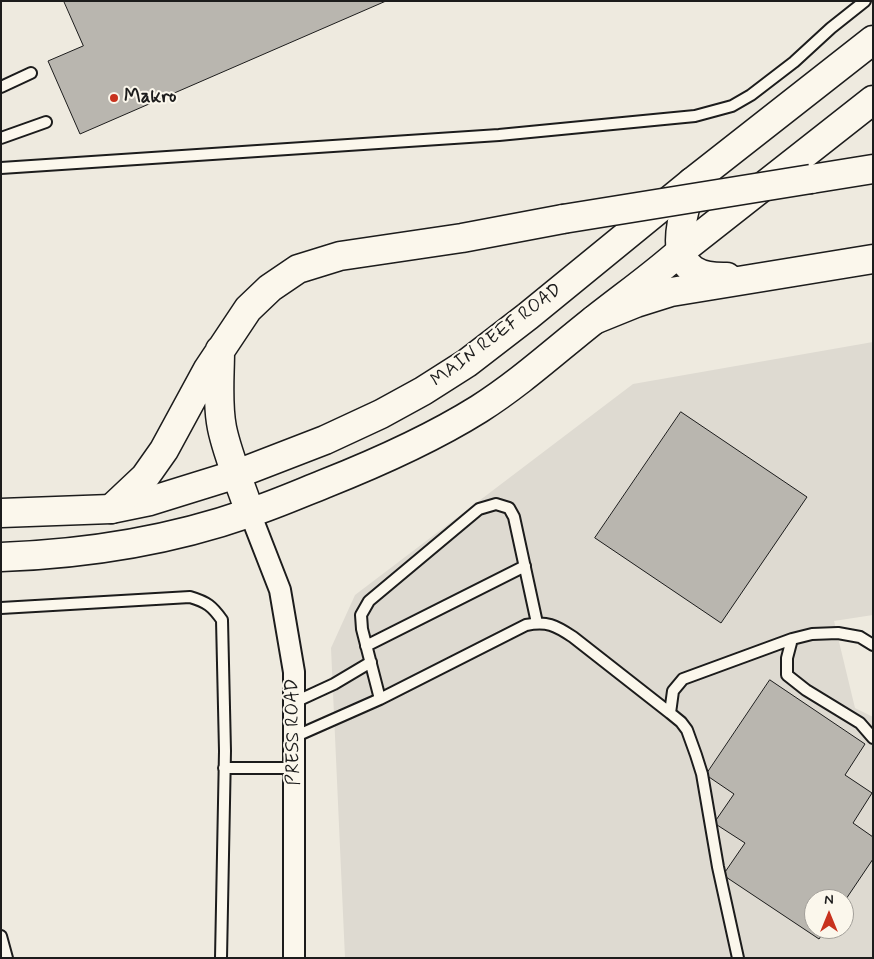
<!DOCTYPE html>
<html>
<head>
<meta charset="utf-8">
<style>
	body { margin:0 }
	#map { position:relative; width:874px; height:959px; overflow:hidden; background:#eeeadf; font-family:Mynerve,sans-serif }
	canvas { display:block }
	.frame { position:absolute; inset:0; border:2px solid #1c1c1c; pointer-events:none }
	.north { position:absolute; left:804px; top:889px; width:50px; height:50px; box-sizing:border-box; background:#fbf7ec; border:1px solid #a29f99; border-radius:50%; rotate:0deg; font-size:14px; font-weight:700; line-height:20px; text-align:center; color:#1c1c1c }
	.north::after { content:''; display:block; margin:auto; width:18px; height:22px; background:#c8321e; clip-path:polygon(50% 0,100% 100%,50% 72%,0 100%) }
</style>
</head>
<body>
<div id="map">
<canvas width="874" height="959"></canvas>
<div class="frame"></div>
<div class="north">N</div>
</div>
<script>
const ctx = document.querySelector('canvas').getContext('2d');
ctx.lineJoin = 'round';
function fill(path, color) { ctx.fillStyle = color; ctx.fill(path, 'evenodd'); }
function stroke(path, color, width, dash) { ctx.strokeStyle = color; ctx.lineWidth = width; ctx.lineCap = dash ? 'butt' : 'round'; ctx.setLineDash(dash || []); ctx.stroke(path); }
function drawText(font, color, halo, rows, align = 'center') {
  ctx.font = font + ' Mynerve,sans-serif'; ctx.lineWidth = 4; ctx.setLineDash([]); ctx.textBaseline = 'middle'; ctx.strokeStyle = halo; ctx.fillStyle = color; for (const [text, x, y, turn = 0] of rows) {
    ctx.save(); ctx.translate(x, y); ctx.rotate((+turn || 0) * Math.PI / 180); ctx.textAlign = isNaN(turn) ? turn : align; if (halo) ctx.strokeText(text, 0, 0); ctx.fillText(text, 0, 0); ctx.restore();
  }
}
const built = new Path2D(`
	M873,342V615L834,621L855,708L873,717V958H345L331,648L355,595L633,384ZM814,899H844V929H814Z`);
const building = new Path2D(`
	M64,1H386L80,134L48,61L83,46Z
	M681,412L807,497L721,623L595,538Z
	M770,680L865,744L845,775L872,793L853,823L873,837V859L844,902V899H814V929H826L819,939L723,875L745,843L714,823L734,794L706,775Z`);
const lane = new Path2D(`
	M1,87L31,73
	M1,138L46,122
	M1,168L499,135L695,116L732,106L751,95L794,62L831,28L865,1
	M1,608L190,597C207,602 212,606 222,620L225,751L221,958
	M792,639L787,658V675L806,690L860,723L873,738
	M366,646L525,566
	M380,699L362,629L361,615L369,601L479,509L496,504L509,508L514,517L537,623
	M295,702L334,684L371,662
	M294,737L380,699L526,625C547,621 555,625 573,637L670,713
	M224,768H294
	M1,936L7,958
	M738,958L718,867L702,774L696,755L687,730L681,722L670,713L673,691L683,679L792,639L812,634L838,633L860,637L873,645`);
const street = new Path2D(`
	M250,513L280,590L294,672V958`);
const primary = new Path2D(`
	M1,513L111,509L150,501L237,474L325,440L381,414L423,391L467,363L528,316L692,182L873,40
	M1,557C86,554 169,541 249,513C274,505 299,494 324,484C377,463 431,439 479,409C520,383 556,350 594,320C623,297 653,276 681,251L873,100`);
const highway = new Path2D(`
	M811,179L873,169
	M692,182C681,224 660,279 727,277
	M594,320L636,303L671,292L873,259
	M220,350C220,376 217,403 222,428C228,457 241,485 250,513
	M111,509L145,477L164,450L208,369L248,309L270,288L298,269L340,256L462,238L563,219`);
const highwayBridge = new Path2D(`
	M563,219L811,179`);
const markers = [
	[114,98,5,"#c8321e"]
];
const poiNames = [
	["Makro",124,98]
];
const streetNames = [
	["MAIN REEF ROAD",497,336,-37],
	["PRESS ROAD",294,732,-91]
];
fill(built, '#dedad1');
fill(building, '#b9b6af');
stroke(building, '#1c1c1c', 1);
stroke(lane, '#1c1c1c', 14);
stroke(street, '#1c1c1c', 24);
stroke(primary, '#1c1c1c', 31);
stroke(highway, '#1c1c1c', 31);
stroke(lane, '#fbf7ec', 10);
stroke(street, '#fbf7ec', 20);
stroke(primary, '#fbf7ec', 28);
stroke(highway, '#fbf7ec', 28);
stroke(highwayBridge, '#1c1c1c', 31, []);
stroke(highwayBridge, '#fbf7ec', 28);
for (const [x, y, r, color] of markers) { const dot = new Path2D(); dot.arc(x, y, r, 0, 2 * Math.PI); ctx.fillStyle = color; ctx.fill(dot); stroke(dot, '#fbf7ec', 2); }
drawText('bold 19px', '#1c1c1c', '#fbf7ec', poiNames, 'left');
drawText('19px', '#1c1c1c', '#fbf7ec', streetNames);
</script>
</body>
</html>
